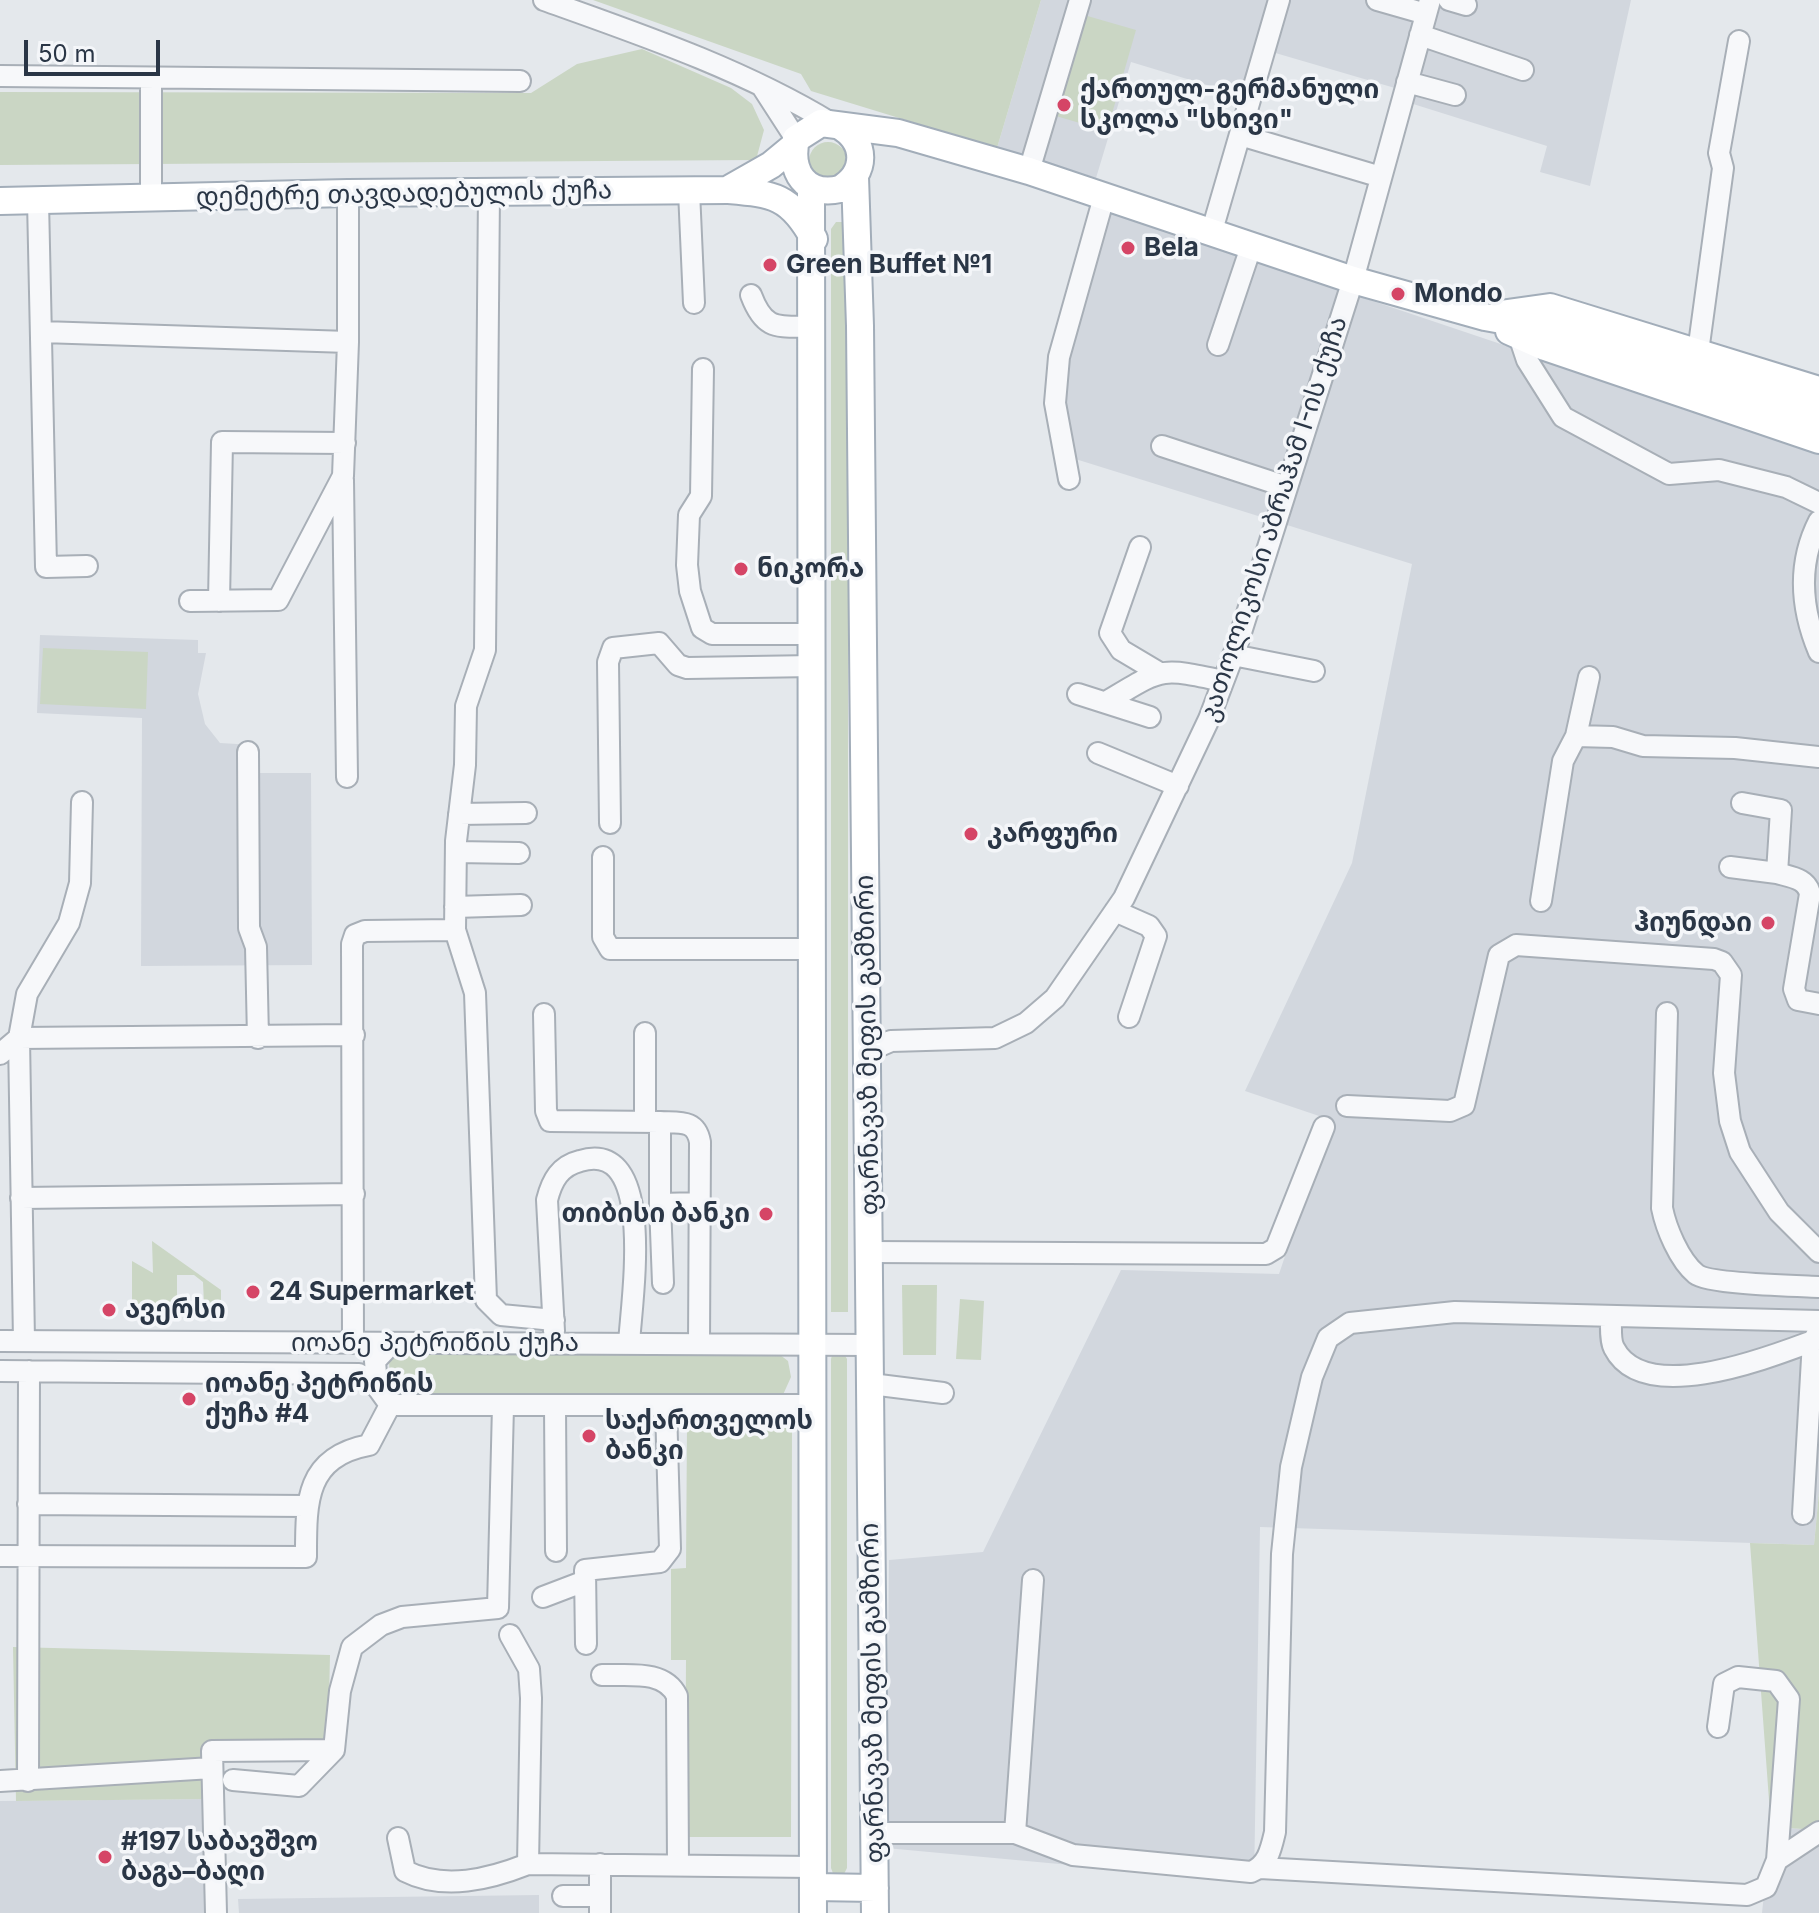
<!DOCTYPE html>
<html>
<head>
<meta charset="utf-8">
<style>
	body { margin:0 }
	#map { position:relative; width:1819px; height:1913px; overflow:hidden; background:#e4e8ec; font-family:Inter,sans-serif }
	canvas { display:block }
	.scale { position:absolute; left:24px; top:40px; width:136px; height:36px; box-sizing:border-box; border:4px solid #2a3646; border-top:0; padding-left:10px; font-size:24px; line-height:28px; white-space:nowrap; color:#2a3646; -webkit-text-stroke:6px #f4f6f9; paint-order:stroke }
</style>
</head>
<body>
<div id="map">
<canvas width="1819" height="1913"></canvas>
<div class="scale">50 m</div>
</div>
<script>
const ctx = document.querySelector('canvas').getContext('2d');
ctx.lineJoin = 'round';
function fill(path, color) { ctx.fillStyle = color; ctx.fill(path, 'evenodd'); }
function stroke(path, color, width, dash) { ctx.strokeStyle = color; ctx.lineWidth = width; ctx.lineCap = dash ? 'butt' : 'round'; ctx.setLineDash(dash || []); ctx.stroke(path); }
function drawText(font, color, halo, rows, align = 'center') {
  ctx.font = font + ' Inter,"Noto Sans Georgian",sans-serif'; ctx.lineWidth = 7; ctx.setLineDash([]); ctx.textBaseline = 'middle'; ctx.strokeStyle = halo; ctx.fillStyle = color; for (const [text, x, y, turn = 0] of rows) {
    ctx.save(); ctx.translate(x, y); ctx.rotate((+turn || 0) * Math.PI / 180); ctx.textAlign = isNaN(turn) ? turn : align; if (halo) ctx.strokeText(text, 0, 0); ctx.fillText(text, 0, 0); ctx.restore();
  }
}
const built = new Path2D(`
	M1041,0H1631L1590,186L1540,172L1547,146L1410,103L1412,93L1255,47L1240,95L1131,62L1096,178L997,148Z
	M1111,213L1819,451V1492L1814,1545L1260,1527L1254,1882L886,1848L889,1560L983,1552L1121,1270L1279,1274L1331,1120L1245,1091L1352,863L1412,564L1069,457L1055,380Z
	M40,635L198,640V653H206L198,694L205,724L220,743L254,745L255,773H311L312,965L141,966L142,718L37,713Z
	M209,1799L210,1913H0V1801Z
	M1771,1827L1819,1830V1913H1762Z
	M539,1895V1913H239L238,1899Z`);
const green = new Path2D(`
	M593,0H1041L997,148L811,91L801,74Z
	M1084,15L1136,30L1107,131L1056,116Z
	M642,49L731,88L752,104L764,130L756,160L0,165V92L531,93L577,64Z
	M809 161a19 19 0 1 1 38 0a19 19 0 1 1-38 0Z
	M836,222H843L848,230V1312H831V229Z
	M43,648L148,652L146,709L40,704Z
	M152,1241L221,1290V1304H204L203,1282L194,1275H177V1304L132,1305V1261L153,1273Z
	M902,1285H937L936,1355H903Z
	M960,1299L984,1301L981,1360L956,1359Z
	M401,1350L775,1351L788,1361L791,1377L782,1397L402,1399L390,1388L389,1360Z
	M843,1352L847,1359V1868L843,1876H834L831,1868V1359L832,1355Z
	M687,1426L792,1427L791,1837H685L686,1660H671V1569L686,1568Z
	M1819,1492V1830L1771,1827L1750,1543L1814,1545Z
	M13,1647L330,1655L328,1747L208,1746L209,1799L16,1801Z`);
const minor = new Path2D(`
	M544,0C642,35 742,69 831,123
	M1377,0L1426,14
	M1449,0L1466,5
	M1420,35L1523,70
	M0,76L520,81
	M151,78V198
	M1407,82L1455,95
	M763,88L796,139
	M1240,135L1381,177
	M1029,171L1080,0
	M689,191L694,303
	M348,193V342
	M38,201L46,567L87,566
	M1211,234L1279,0
	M751,295C765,332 778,326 814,327
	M42,332L348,342L343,476L278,600L190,601
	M1519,336L1527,360L1563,417L1669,474L1719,470L1786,487L1819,503
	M1218,345L1251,247
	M1698,352L1723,168L1719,153L1739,41
	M703,369L701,496L689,515L687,565L690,591L702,628L712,634H814
	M1162,446L1287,487
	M1069,479L1055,403L1059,357L1104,197
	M343,480L347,777
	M1819,521C1797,564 1801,609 1819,652
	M1140,547L1110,633L1121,650L1158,672
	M219,601L222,442L345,443
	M1233,655L1314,671
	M1078,694L1150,717
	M1106,702C1163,668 1158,667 1223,681
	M1576,736L1613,737L1643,746L1735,748L1819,757
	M248,752L249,928L256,947L258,1038
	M1098,753L1178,786
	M1742,803L1781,810L1777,873C1790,877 1807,878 1810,894L1794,989L1798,1000L1819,1004
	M459,814L526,813
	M610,823L608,662L613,648L659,643L678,665L687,668L814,666
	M456,852L519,853
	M603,857V937L610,949H814
	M1730,867L1777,873
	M1541,901L1563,761L1576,736L1589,677
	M455,907L521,905
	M1115,911L1149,926L1156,936L1129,1017
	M455,930L475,993L486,1300L501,1315L554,1320
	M1667,1013L1662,1208C1666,1228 1679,1260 1696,1274C1708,1284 1798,1286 1819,1287
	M544,1014L546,1111L550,1121L660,1122V1204L700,1203
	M645,1033V1122
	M868,1051L891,1041L995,1038L1026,1023L1055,998L1124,898L1209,719L1236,648L1353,280L1430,0
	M0,1054L19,1038L354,1035
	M1347,1106L1450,1111L1464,1105L1499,955L1516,945L1714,959L1722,962L1731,975L1724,1073L1730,1121L1740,1152L1779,1212L1819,1252
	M660,1122C679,1123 696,1119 700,1142L699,1344
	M21,1198L354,1194
	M660,1204L663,1283
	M871,1252L1266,1254L1276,1248L1324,1127
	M1611,1318C1611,1326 1610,1341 1614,1348C1644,1407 1770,1357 1813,1341L1819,1331
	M554,1331L547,1200C552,1180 560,1166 580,1161C658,1137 631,1303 629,1344
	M0,1341L870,1345
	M24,1341L19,1038L27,994L69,923L80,883L82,802
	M353,1343L352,944L355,935L365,931L455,930L456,841L465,765L466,706L485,650L489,192
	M0,1371L359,1374L377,1387L390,1405H813
	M871,1384L943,1393
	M377,1387L375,1361L392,1343
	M555,1406L556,1551
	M28,1504L306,1506
	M1803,1514L1813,1341
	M0,1556L306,1557C306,1502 305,1457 369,1445L390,1405
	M543,1597L585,1581
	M586,1644L585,1570L660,1562L670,1549L666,1407
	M602,1675C628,1676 664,1669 677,1696L678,1864
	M1718,1727L1724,1684L1738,1677L1776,1681L1789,1699L1777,1860
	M233,1780L299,1786L334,1750L340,1691L352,1647L381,1625L402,1617L498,1608L503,1406
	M0,1781L212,1768
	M28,1781L29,1371
	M876,1833H1015L1073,1855L1251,1872C1268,1865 1271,1849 1275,1832L1282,1554L1291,1467L1312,1377L1328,1338L1350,1323L1455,1312L1819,1321
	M1015,1833L1033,1580
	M398,1838L405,1871C444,1891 490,1879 528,1864L531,1698L529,1669L510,1635
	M528,1864L813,1867
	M1260,1868L1747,1895L1766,1887L1777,1860L1819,1832
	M563,1896H600
	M216,1913L212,1751L334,1750
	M600,1913V1864`);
const major = new Path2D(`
	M840,126C867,142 867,173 840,189C805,197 789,171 796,139L821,123L898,133L1029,171L1353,280L1485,317L1568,332L1819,416
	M855,177L860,326L875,1913
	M811,188L813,1913
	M727,190C773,194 790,195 814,239
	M0,201L348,193L727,190L771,165L794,146
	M1500,314L1550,307L1819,390
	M1509,331L1545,347L1819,440
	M814,1887L875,1888`);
const markers = [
	[1064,105,8,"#d54566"],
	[1128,248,8,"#d54566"],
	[770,265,8,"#d54566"],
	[1398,294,8,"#d54566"],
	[741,569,8,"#d54566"],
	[971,834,8,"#d54566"],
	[1768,923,8,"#d54566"],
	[766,1214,8,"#d54566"],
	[253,1292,8,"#d54566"],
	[109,1310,8,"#d54566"],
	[189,1399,8,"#d54566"],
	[589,1436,8,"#d54566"],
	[105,1857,8,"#d54566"]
];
const poiNames = [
	["ქართულ-გერმანული",1080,90],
	["სკოლა \"სხივი\"",1080,120],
	["Bela",1144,248],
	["Green Buffet №1",786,265],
	["Mondo",1414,294],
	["ნიკორა",757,569],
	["კარფური",987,834],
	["ჰიუნდაი",1752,923,"right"],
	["თიბისი ბანკი",750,1214,"right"],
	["24 Supermarket",269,1292],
	["ავერსი",125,1310],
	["იოანე პეტრიწის",205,1384],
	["ქუჩა #4",205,1414],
	["საქართველოს",605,1421],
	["ბანკი",605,1451],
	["#197 საბავშვო",121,1842],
	["ბაგა–ბაღი",121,1872]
];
const streetNames = [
	["დემეტრე თავდადებულის ქუჩა",404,194,-1],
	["კათოლიკოსი აბრაჰამ I-ის ქუჩა",1274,519,-72],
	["ფარნავაზ მეფის გამზირი",868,1045,-91],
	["იოანე პეტრიწის ქუჩა",435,1343],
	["ფარნავაზ მეფის გამზირი",873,1693,-91]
];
fill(built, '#d2d7de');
fill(green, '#cad6c4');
stroke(minor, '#a8afb7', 24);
stroke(major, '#a2adb9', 30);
stroke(minor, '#f7f8fa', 20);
stroke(major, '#fff', 26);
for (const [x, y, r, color] of markers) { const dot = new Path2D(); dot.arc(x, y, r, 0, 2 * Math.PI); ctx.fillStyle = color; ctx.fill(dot); stroke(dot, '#f4f6f9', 3); }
drawText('bold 26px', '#2a3646', '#f4f6f9', poiNames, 'left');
drawText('26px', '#2a3646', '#f4f6f9', streetNames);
</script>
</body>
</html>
